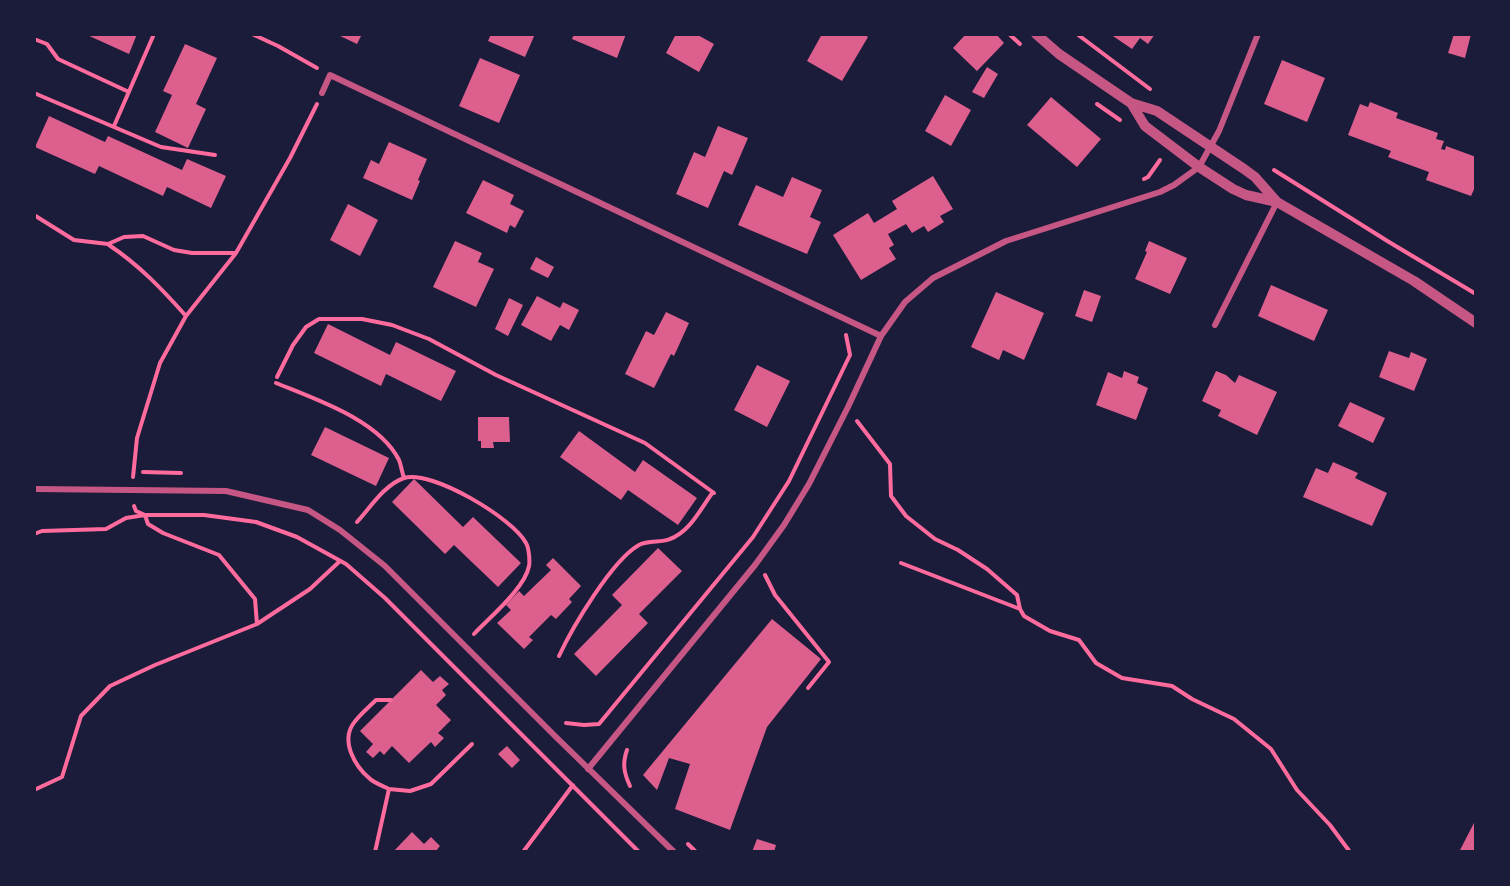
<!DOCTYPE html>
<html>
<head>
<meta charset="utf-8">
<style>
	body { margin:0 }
	#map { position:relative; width:1510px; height:886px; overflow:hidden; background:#1b1b3a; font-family:"Varela Round",sans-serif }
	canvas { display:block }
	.frame { position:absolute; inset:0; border:36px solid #1b1b3a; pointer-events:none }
</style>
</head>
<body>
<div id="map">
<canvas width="1510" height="886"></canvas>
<div class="frame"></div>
</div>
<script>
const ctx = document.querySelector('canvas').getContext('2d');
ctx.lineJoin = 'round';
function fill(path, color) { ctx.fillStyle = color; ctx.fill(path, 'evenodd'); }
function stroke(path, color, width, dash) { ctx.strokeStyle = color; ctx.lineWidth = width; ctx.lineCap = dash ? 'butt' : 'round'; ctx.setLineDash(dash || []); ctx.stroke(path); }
const building = new Path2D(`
	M85,34H137L129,54Z
	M336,34H362L357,44Z
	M491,34H535L525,57L488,41Z
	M574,34H626L617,58L572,39Z
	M676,34H696L714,44L699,72L666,53Z
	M822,34H864L868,37L842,81L807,61Z
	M966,34H981L983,36L996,34L1004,43L977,71L953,48Z
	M1110,34H1155L1148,44L1140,38L1132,49Z
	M1454,34H1471L1465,58L1448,53Z
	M185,44L217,58L196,104L206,109L188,148L155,132L172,95L163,91Z
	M480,58L520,75L499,123L459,106Z
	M1282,60L1325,78L1307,122L1264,104Z
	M987,67L998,74L984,98L972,92Z
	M945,95L971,110L951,146L925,131Z
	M1051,97L1101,139L1077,167L1027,125Z
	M1370,102L1398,113L1396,118L1438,133L1436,139L1444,141L1441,149L1445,150L1446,146L1476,157V185L1471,196L1426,180L1429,172L1388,157L1391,151L1348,135L1360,104L1368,107Z
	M49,116L105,142L108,136L182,170L187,159L226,176L211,208L167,187L163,196L99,166L95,174L35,147Z
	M718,126L748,138L732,175L724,171L708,208L676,194L694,152L705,157Z
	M389,142L427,159L418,180L420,181L412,200L363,178L371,160L379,164Z
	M933,176L953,209L940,216L944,222L928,232L924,226L912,233L906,224L888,234L894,245L889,248L896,259L861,280L833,235L868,213L874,223L897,209L892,201Z
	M792,177L822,190L810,217L821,222L807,254L738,225L756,185L783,197Z
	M483,180L514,195L510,204L524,211L515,228L510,225L507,233L466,213Z
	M348,204L378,220L360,256L330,240Z
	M455,241L482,253L478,262L494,269L476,307L433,287Z
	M1149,241L1187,258L1170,294L1135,279L1147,252L1145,251Z
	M536,257L554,267L548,278L530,269Z
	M1271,285L1328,310L1314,341L1258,316Z
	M1084,290L1101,296L1092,322L1075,316Z
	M996,292L1044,313L1024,360L1003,350L999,360L971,347Z
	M537,296L560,308L563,302L579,310L569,330L560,325L551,341L521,325Z
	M509,298L523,305L508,336L495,329Z
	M666,312L689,323L674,356L671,354L654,388L625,374L646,331L654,335Z
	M328,324L390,355L396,342L456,371L441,401L386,374L381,386L314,353Z
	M1389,351L1409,358L1411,352L1427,359L1414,391L1379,377Z
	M757,365L790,381L767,427L734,410Z
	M1124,371L1139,377L1137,383L1148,388L1136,420L1096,405L1108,372L1122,378Z
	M1216,371L1226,375L1235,383L1239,375L1277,392L1257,435L1218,416L1221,410L1202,401Z
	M1350,402L1385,418L1373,443L1338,426Z
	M478,417H509L510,442H493L494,448H481V441H478Z
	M325,427L389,458L376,486L311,455Z
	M579,431L635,472L643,460L697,498L678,525L628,490L621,500L560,457Z
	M1333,462L1358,473L1355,478L1387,493L1372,526L1303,497L1316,468L1328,473Z
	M414,479L463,527L473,517L521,563L498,587L454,545L445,554L392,502Z
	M658,548L682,571L639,614L648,623L596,676L574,654L622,605L612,595Z
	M553,558L581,586L569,599L572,602L556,619L551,615L529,637L533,640L524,649L497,623L511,610L506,605L519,591L524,596L551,570L546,565Z
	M772,619L821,659L767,727L730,830L675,809L690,764L669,758L657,790L643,775Z
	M421,670L433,682L440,676L449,684L442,690L446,695L436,705L451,720L438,733L444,738L435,747L431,742L409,763L392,746L384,755L380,751L373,758L366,752L373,744L360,731Z
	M507,746L520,760L512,768L498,754Z
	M1476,819V852H1459Z
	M412,832L424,844L431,837L440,846L435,852H393Z
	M757,839L776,845L774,852H752Z`);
const path = new Path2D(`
	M252,34L278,46L317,68
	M1009,34L1020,44
	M1077,34L1150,89
	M34,39L47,44L58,59L129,92
	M34,93L161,147L215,155
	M1097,104L1120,120
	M114,126L154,34
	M1274,170L1389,242L1476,294
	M1144,179L1148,177L1160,160
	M34,215L74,240L108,244L124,237L143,236L174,250L192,253H235
	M109,245C139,265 162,289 186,316
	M277,377L293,345L306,327L319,319H362L392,325L429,339L496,375L645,443L714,493
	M276,383C315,399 379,420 399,460C401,465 402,472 404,478
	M857,421L890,464L891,496L906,516L935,539L958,550L987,569L1017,595L1020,609
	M143,472L181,473
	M133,477L137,438L160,363L186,316L236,253L290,158L317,104
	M134,506L136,511L145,515H204L256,522L297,537L346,564L385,598L639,852
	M357,522C370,508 384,485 404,478C431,469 514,519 526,543C529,548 530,561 529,566C525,588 490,617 474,634
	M34,534L42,531L106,529L126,518L145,515L148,524L163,533L219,555L255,599L257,624
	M901,563L1020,609L1024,616L1050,631L1079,640L1096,663L1122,678L1172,686L1192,699L1234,719L1271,749L1297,790L1330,825L1350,852
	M765,575L775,595L829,662L808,688
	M559,656C572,628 612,560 639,545C649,540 661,543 670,539C690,532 701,508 713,492
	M566,723L584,725L599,724L753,537L789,481L850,355L846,335
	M627,750C622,764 624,773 630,786
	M389,789L410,791L431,784L472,744
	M34,790L62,777L81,716L110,686L155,665L257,624L310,589L340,561
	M688,844L696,852
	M375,852L389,789C383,786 374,783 369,778C355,766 341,742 353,724C359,715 368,708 376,700H391
	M523,852L573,785`);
const minor = new Path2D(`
	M322,93L330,75L881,336
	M1215,325L1277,202
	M34,489L226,491L308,510L340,530L385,566L556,737L674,852
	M588,769L755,565L784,525L809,484L848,407L881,336L905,302L933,278L1006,241L1160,192L1174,185L1199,167L1219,131L1258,34`);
const tertiary = new Path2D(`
	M1036,34L1059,54L1131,103L1157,111L1244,169L1255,177L1277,202
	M1131,103L1145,126L1199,167L1233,189L1246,195L1277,202L1414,281L1476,323`);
fill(building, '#dd5f8e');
stroke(path, '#ff6b9d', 4);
stroke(minor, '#c65784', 6);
stroke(tertiary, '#c65784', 10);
</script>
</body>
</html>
